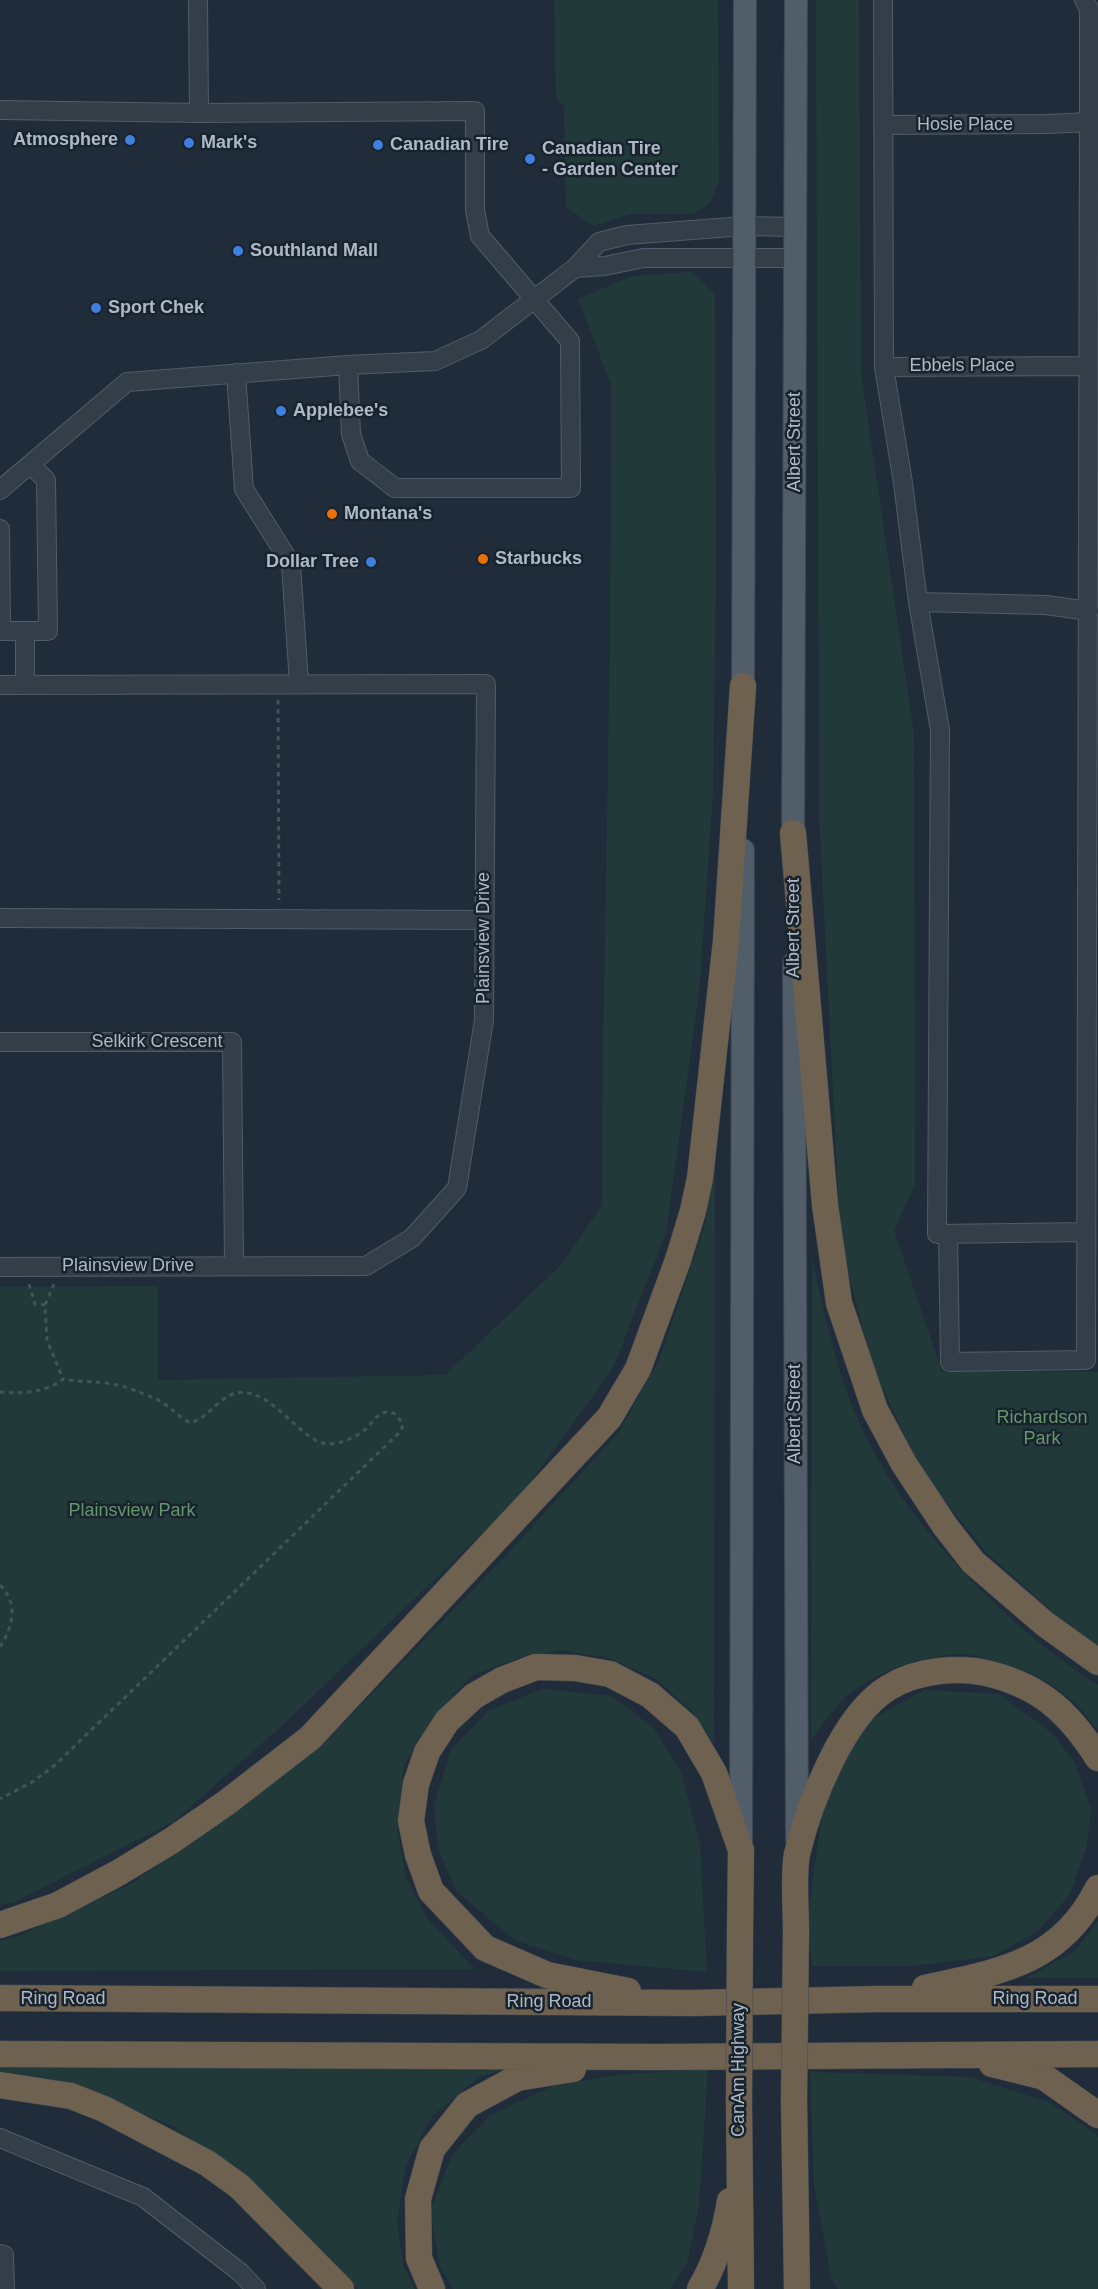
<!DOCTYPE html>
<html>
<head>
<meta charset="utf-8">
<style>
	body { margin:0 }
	canvas { display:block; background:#202c39 }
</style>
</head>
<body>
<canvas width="1098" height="2289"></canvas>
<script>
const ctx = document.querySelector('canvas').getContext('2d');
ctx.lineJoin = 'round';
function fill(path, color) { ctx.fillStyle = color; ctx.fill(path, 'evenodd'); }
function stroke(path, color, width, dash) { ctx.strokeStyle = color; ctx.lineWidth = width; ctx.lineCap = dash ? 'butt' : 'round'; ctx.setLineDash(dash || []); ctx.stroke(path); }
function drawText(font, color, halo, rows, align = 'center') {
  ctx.font = font + ' Helvetica,sans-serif'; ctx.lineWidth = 5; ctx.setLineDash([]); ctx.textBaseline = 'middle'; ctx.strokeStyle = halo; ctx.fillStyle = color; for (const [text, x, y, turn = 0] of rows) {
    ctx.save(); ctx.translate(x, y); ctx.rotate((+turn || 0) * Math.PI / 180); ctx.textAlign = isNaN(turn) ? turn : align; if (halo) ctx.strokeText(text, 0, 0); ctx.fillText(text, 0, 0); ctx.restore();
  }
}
const green = new Path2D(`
	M554,0H718L719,182L710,203L692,214H630L594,226L566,207L564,107L556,97Z
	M816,0H859L861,373L914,734L915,1184L894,1231L942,1371L1098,1372V1646L1070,1627L987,1553L923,1474L875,1372L841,1248L819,815Z
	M691,272L715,294L716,576L713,794L699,993L666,1233L613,1368L519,1498L285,1723L173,1822L14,1902L0,1905V1287L158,1286V1380L445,1375L563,1263L602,1205V1116L610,644L611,384L578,299L632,276Z
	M715,1154L714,1744L694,1713L656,1679L609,1658L560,1650L522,1657L471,1676L435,1715L404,1765L397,1829L406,1878L429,1921L475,1969L0,1971V1941L19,1936L133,1883L323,1744L500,1562L618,1433L659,1361L706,1222Z
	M812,1258C823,1307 833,1356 851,1403C893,1513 1000,1622 1098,1685V1731C1069,1689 1035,1670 986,1659C977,1657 967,1653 959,1654C924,1656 890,1667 860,1686C840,1698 825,1721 811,1740Z
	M542,1689L611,1696L653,1727L681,1772L700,1845L707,1972L576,1960L516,1941L456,1891L438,1848L434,1805L451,1750L488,1711Z
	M924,1690L999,1694L1053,1734L1075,1763L1091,1809L1087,1845L1070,1894L1037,1932L993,1956L912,1966H812L808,1919L820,1826L833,1774L866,1723Z
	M1098,1921V1978H1026L1074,1952Z
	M0,2063H527L479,2077L433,2115L406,2165L397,2221L403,2265L415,2289H358L253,2183L173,2126L76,2087L0,2071Z
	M708,2069L699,2205L687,2263L670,2289H453L440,2266L430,2211L453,2154L489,2116L553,2086L615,2075Z
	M810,2072L969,2077L1049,2102L1095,2133L1098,2138V2289H838L831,2278L814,2183Z`);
const path = new Path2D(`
	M278,700L279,900
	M29,1284L35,1304L45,1305
	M54,1284L45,1305L47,1340L63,1379
	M0,1392C22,1394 45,1393 63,1379C77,1382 91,1381 106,1383C123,1385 140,1392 156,1399C169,1405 178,1417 191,1423C208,1417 217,1400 233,1394C269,1382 299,1442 328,1444C341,1444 356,1437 366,1429C371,1424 376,1416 382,1413C387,1411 391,1412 395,1414L403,1424L401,1431L55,1765L34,1781L0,1799
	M0,1585C19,1604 13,1626 0,1647`);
const minor = new Path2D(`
	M198,0L199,113L475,111V210L480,236L570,341L571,488H395L360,461L351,434L348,365
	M883,0L884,367L903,483L918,602L940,730L937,1234L1086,1232
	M0,110L199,113
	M883,125L1048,124L1089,122
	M575,268L605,266L643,258H796
	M884,367L1087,366
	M236,373L244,489L291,564L299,684
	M0,490L127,382L348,365L435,361L481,340L575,268L599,242L627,235L744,226L796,227
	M0,529L1,631H48L46,480L31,465
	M918,602L1046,605L1089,611
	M25,631V685
	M0,685L486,684L484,1020L457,1188L412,1238L366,1266L0,1267
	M0,918L484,920
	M0,1042H232L234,1266
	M948,1234L950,1362L1086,1360L1089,122V9L1084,0
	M0,2138L143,2197L241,2273L256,2289
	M0,2254L4,2255L5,2289`);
const major = new Path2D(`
	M743,703L745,0
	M793,849L796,0
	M794,963L797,1839
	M741,1843L743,850`);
const highway = new Path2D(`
	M793,833L825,1205L839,1303L875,1410L904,1464L945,1526L973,1562L1045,1624L1098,1662
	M0,1925L58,1905L118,1873L171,1841L226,1803L310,1738L609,1418L638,1369L678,1260L693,1211L700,1178L726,941L743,686
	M796,1931C796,1909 793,1874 797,1854C809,1804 843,1715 888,1688C916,1670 959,1666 990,1674C1042,1687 1070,1714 1098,1758
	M925,1988C999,1972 1061,1963 1098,1888
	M628,1991L547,1975L485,1948L431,1891L418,1855L411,1821L416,1784L427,1752L447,1721L474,1696L502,1680L536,1667L575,1668L610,1674L650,1695L687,1727L714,1773L741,1850L740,1932
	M0,1998L693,2003L879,1999H1098
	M0,2054L658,2057L1098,2054
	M992,2064L1044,2077L1098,2115
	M0,2085L71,2096L104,2109L207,2163L239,2186L341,2289
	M794,2100L797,2289
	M739,2103L741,2289
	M432,2289L419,2258L418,2199L432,2149L467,2105L517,2078L573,2069
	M700,2289C716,2262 725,2232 730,2201`);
const highwayBridge = new Path2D(`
	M794,2100L796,1931
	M739,2103L740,1932`);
const markers = [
	[130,140,6,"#3f7fe0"],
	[189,143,6,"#3f7fe0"],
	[378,145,6,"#3f7fe0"],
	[530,159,6,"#3f7fe0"],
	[238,251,6,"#3f7fe0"],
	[96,308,6,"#3f7fe0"],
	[281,411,6,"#3f7fe0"],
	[332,514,6,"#e8710a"],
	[483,559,6,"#e8710a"],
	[371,562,6,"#3f7fe0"]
];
const streetNames = [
	["Hosie Place",965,125],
	["Ebbels Place",962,366],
	["Albert Street",795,442,-90],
	["Albert Street",794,928,-90],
	["Plainsview Drive",484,938,-90],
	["Selkirk Crescent",157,1042],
	["Plainsview Drive",128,1266],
	["Albert Street",795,1414,-90],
	["Ring Road",63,1999],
	["Ring Road",1035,1999],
	["Ring Road",549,2002],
	["CanAm Highway",739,2070,-90]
];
const poiNames = [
	["Atmosphere",118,140,"right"],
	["Mark's",201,143],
	["Canadian Tire",390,145],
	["Canadian Tire",542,149],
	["- Garden Center",542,170],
	["Southland Mall",250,251],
	["Sport Chek",108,308],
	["Applebee's",293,411],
	["Montana's",344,514],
	["Starbucks",495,559],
	["Dollar Tree",359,562,"right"]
];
const parkNames = [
	["Richardson",1042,1418],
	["Park",1042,1439],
	["Plainsview Park",132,1511]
];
fill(green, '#22393a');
stroke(minor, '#515c67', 20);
stroke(major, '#3d4753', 24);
stroke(highway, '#3e4953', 27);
stroke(path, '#3f5657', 3, [4.5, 4.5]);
stroke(minor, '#333e49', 18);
stroke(major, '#515d69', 22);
stroke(highway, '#6f6150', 26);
stroke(highwayBridge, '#3e4953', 27, []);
stroke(highwayBridge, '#6f6150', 26);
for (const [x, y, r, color] of markers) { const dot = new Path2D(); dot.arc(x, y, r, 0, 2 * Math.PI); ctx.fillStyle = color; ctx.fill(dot); stroke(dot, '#19232d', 2); }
drawText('18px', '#adb9c6', '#19232d', streetNames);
drawText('bold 18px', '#adb9c6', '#19232d', poiNames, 'left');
drawText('18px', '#64976c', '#19232d', parkNames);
</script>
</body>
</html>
